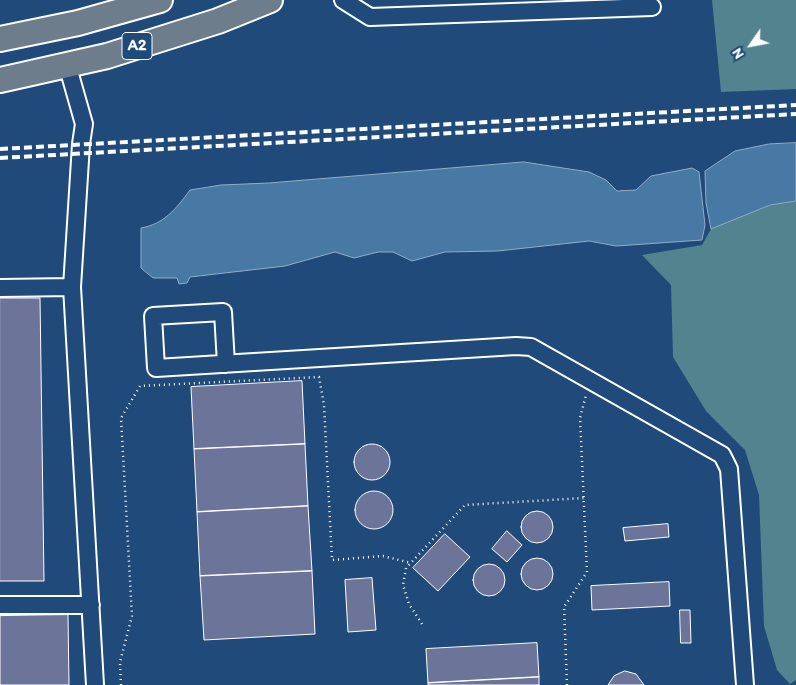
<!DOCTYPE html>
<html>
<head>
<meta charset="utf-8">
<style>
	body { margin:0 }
	#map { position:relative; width:796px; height:685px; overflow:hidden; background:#1f4a7a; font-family:Itim,sans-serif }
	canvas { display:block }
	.north { position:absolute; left:726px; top:20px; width:50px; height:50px; -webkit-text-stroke:4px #1f4a7a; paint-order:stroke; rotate:237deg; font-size:14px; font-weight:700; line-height:20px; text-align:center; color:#fff }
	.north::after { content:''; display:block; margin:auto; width:18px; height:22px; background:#fff; clip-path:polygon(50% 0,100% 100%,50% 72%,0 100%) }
</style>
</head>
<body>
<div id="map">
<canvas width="796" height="685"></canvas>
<div class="north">N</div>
</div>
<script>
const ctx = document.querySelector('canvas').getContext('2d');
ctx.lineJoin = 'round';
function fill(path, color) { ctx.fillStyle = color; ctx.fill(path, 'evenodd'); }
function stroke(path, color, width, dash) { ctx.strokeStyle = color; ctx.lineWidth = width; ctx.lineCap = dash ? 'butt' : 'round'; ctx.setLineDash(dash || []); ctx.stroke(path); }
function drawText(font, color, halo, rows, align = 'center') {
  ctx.font = font + ' Itim,sans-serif'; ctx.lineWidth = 4; ctx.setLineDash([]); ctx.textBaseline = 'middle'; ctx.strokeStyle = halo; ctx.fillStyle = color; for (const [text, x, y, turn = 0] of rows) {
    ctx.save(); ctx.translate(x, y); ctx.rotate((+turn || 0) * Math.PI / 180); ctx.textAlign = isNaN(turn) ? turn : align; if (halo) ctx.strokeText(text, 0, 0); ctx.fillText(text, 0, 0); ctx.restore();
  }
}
const green = new Path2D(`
	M712,0H796V89L721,92Z
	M796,201V680L790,684L777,670L764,626L759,495L745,450L706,411L673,357L671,285L642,255L702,245L711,229L770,205Z`);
const water = new Path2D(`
	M796,143V201L770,205L711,229L706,203L705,171L735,151L769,144Z
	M524,162L589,172L606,180L617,191L636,190L651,176L692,168L699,172L705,225L702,240L616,246L589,241L498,251L445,252L412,261L393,252H378L354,258L335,252L285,266L190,277L187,283L179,284L177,278H153L141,268V228C164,224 176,209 190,190L221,185L269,183Z`);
const building = new Path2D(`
	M0,298H40L44,581H0Z
	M302,381L305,444L194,449L191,387Z
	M354 462a18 18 0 1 1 36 0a18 18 0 1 1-36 0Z
	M305,444L308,506L197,512L194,449Z
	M355 510a19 19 0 1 1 38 0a19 19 0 1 1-38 0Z
	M308,506L312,571L200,576L197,512Z
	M521 527a16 16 0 1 1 32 0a16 16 0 1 1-32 0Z
	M668,524L669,537L625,541L623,528Z
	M507,531L522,545L507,562L492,549Z
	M445,534L470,557L438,591L413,568Z
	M521 574a16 16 0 1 1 32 0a16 16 0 1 1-32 0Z
	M473 580a16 16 0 1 1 32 0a16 16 0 1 1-32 0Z
	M312,571L315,634L204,640L200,576Z
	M372,578L376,630L348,632L345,580Z
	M669,582L670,606L592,610L591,586Z
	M680,610H690L691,643H681Z
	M68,615L69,685H0V616Z
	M537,643L539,677L428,683L426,649Z
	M625,671L636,674L644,685H608L614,676Z
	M539,677V685H428V683Z`);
const path = new Path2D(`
	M422,624L409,604L403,585L406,568L465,505L584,498
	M121,685L120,662L132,616L121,418L140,386L319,377L324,405L332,560L383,556L411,563
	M567,685L564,607L587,572L580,418L586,395`);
const minor = new Path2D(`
	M343,0L370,17L652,7
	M67,64L84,124L81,144L72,287
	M0,288L72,287L95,685
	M226,364L223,312L153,316L156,368L516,346L531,347L722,455L729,469L745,685
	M0,605H91`);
const highway = new Path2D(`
	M0,39L78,23L160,0
	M0,80L107,56L218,21L270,0`);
const rail = new Path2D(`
	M0,149L796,105
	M0,158L796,114`);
const shields = [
	[137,46,30]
];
const shieldNames = [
	["A2",137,46]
];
fill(green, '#52838f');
fill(water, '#4878a4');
stroke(water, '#91aec8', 1);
fill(building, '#6c7499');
stroke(building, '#fff', 1);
stroke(minor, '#fff', 20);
stroke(highway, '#fff', 28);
stroke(path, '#fff', 2.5, [1, 4]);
stroke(minor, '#1f4a7a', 16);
stroke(highway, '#6d7d8c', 24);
stroke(rail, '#fff', 4, [8, 4]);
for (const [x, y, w] of shields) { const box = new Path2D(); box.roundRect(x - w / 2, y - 13.5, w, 27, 4); ctx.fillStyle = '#1f4a7a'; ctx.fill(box); stroke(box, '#fff', 1); }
drawText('bold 16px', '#fff', null, shieldNames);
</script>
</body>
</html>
